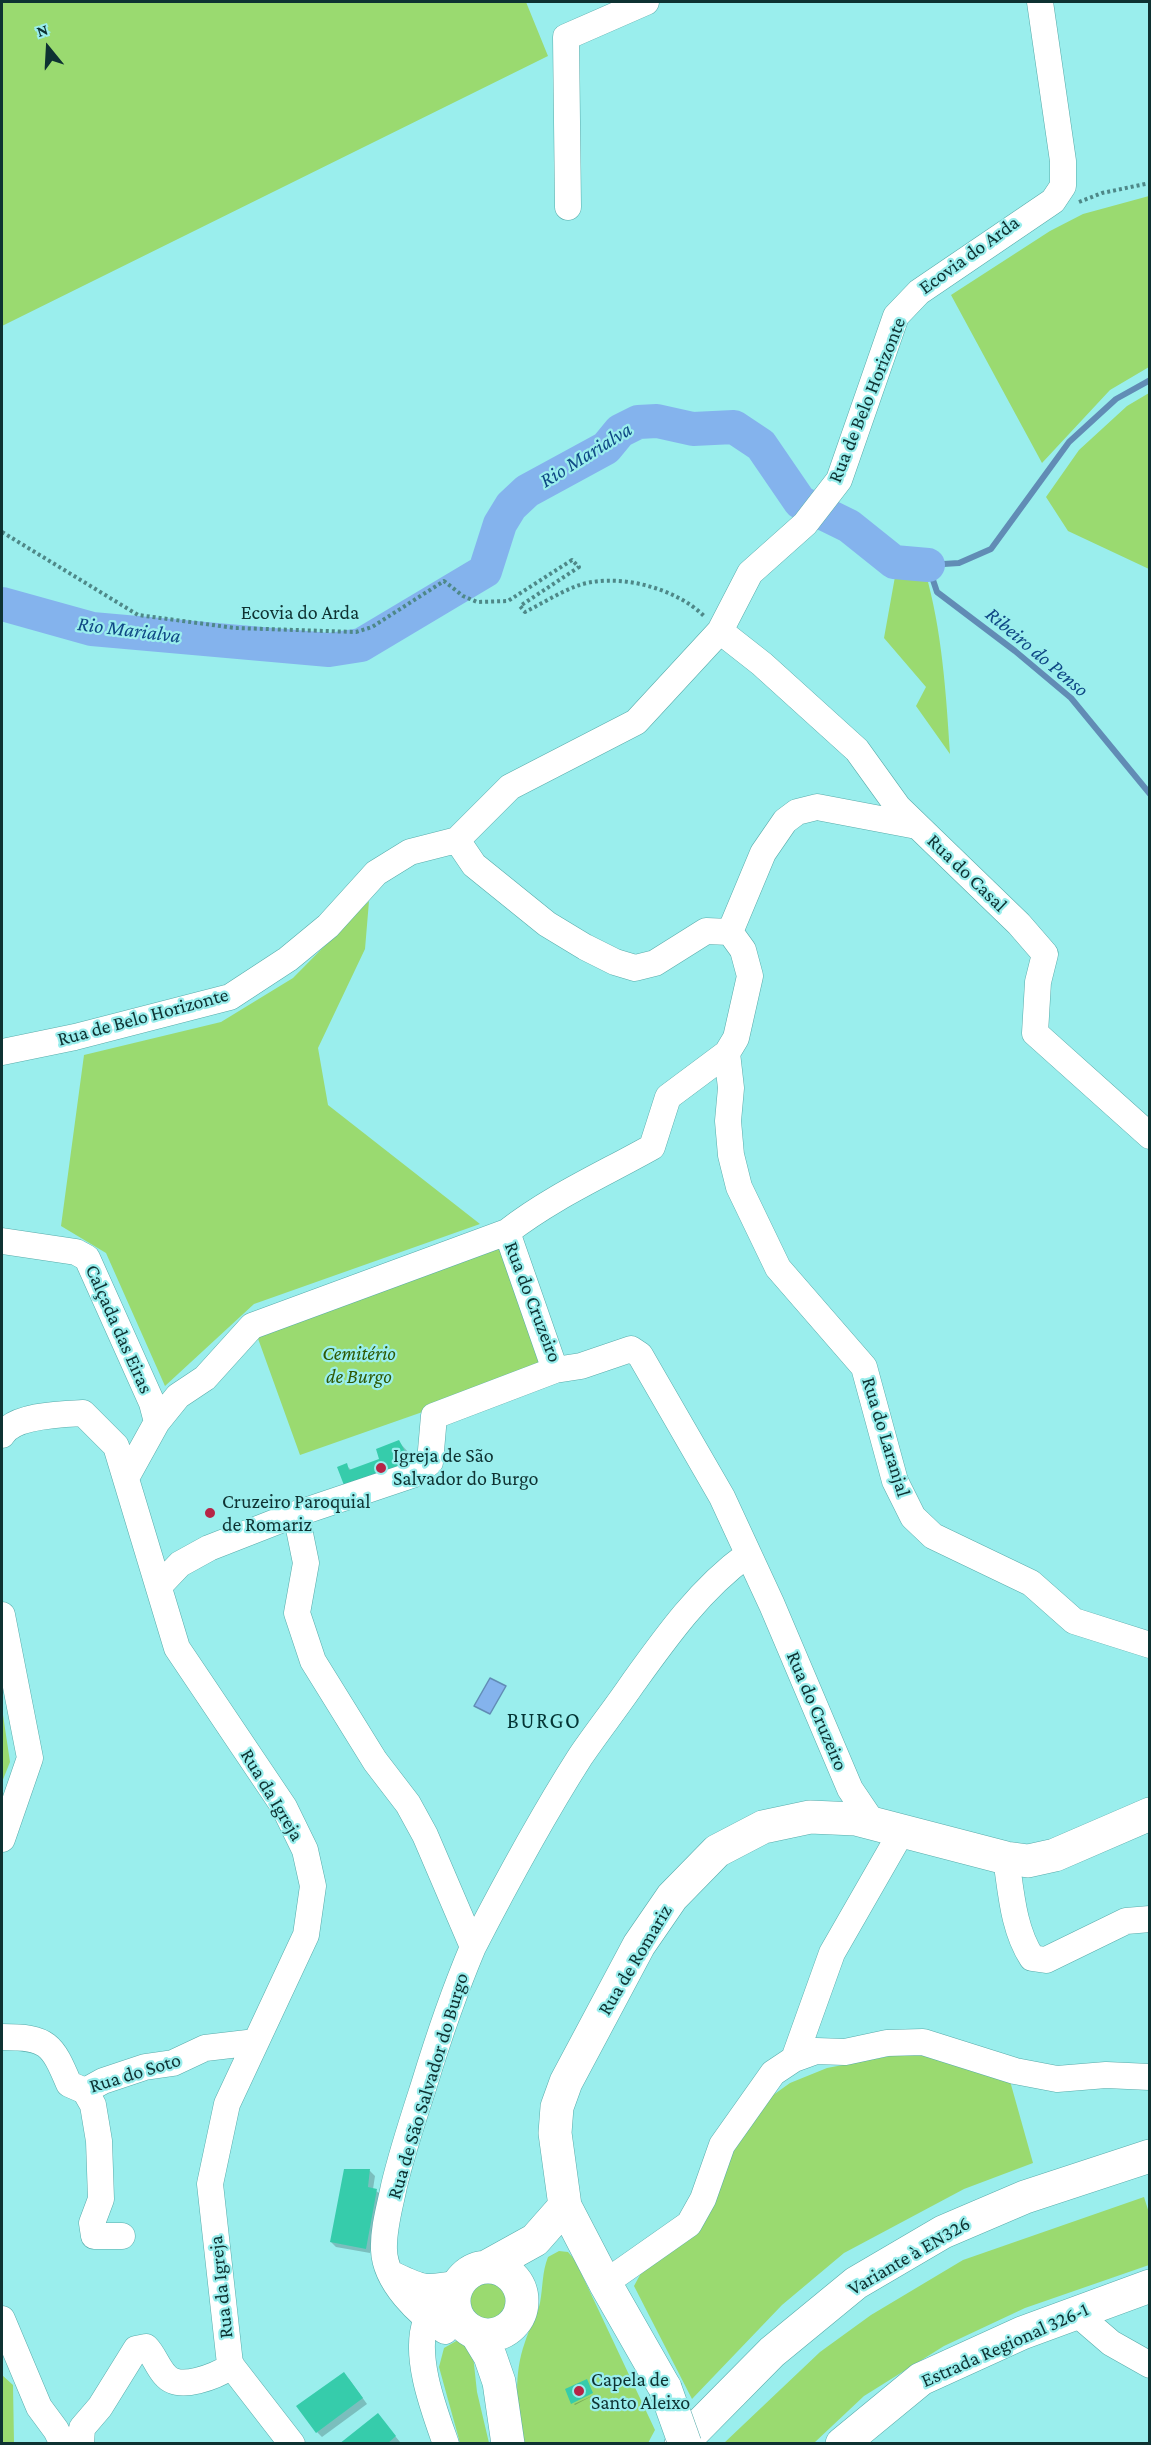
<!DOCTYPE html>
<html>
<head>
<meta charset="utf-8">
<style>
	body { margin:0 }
	#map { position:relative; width:1151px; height:2445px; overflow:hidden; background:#9aeeed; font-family:"Crimson Pro",serif }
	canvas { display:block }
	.frame { position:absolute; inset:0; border:3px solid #0e3232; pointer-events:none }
	.north { position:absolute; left:18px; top:18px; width:60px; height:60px; -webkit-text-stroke:4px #9aeeed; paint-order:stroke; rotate:342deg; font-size:16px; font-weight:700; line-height:24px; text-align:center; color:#0e3232 }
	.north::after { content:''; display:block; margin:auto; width:21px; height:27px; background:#0e3232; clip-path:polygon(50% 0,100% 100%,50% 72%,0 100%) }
</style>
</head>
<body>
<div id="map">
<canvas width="1151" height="2445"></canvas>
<div class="frame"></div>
<div class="north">N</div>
</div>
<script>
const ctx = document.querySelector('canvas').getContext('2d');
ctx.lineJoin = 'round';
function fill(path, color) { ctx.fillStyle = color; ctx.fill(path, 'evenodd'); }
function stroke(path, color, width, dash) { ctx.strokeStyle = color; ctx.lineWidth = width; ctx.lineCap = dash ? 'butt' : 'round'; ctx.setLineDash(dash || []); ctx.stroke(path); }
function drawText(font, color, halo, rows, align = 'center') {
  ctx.font = font + ' "Crimson Pro",serif'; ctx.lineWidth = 4.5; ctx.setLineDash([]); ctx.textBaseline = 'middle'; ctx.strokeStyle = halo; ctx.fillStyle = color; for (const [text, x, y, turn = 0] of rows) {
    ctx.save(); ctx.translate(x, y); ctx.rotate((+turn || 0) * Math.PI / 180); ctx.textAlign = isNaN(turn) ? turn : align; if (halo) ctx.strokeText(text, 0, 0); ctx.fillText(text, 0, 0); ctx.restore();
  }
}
const green = new Path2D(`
	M2,2H526L548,56L2,326Z
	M1149,196V367L1110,390L1042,463L951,295L1050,231L1083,214Z
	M1149,393V569L1068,531L1046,497L1079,450L1127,406Z
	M896,571H925C942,630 946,692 950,754L916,706L926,687L884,638Z
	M369,901L365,949L318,1048L328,1105L480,1224L254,1304L165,1386L106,1253L61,1226L84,1055L221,1022L293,978Z
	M502,1247L545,1369L300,1455L256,1333Z
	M2,1708L10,1762L2,1782Z
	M906,2053L947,2058L1010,2081L1033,2163L964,2189L844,2253L782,2305L692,2399L634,2286L641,2273L694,2234L734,2150L769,2098L790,2083L827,2068Z
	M1144,2197L1149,2213V2265L1025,2308L944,2346L864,2396L814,2443L723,2444L820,2352L871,2315L963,2260Z
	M559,2251L568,2252L575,2260L655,2430L648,2443L522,2444C517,2409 513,2375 525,2342C529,2329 537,2316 540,2303C543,2287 542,2272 548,2257Z
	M465 2300a23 23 0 1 1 46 0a23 23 0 1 1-46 0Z
	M458,2340L472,2346L477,2392L489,2443H460L439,2367L444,2348Z
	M2,2375L13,2385L14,2443H2Z`);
const water = new Path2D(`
	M490,1678L506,1686L490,1714L474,1706Z`);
const shadow = new Path2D(`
	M399,1442L409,1453L422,1477L359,1503L346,1465L352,1471L381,1460Z
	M345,2171H370L375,2176L373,2189L382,2195L370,2253L336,2247L331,2242Z
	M349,2379L367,2404L322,2437L317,2432Z
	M594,2395L575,2405L574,2404Z
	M382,2420L400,2442L398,2444H342Z`);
const stream = new Path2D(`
	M1150,380L1116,399L1069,442L991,549L959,563L928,565L937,592L1015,651L1071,698L1150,794`);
const river = new Path2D(`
	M2,604L92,629L329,650L361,645L485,571L500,524L511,506L527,491L606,448L620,431L638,422L657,421L693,429L734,427L761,445L800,502L849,526L894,562L928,565`);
const building = new Path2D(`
	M399,1440L413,1466L347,1493L337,1467L347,1463L349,1470L379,1459L376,1449Z
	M344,2169H370L368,2187L377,2189L366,2249L330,2242Z
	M344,2372L363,2398L316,2433L296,2406Z
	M587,2379L593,2393L571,2404L565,2389Z
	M378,2413L396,2436L387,2444H339Z`);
const path = new Path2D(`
	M1079,202L1102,193L1150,183
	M2,532L138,615L235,628L356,632L372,627L444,581L463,596L477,602L508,601L572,560L579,567L520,606L525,612C541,604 557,594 574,587C613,571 675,587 704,616`);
const minor = new Path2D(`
	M568,207L566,37L646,2
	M720,631L762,664L857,750L898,807L1019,924L1045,954L1038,982L1035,1033L1150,1136
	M730,932L763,853L785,821L797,812L817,807L917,826
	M2,1052L75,1037L230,997L288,959L328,926L376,873L410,852L457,840L510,787L636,722L720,631L750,573L805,524L839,480L896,316L919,292L1053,201L1063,186V161L1040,2
	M727,1053L731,1088L728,1121L731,1155L739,1187L778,1268L864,1367L895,1481L913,1517L933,1536L1031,1583L1074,1621L1150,1645
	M507,1232L555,1370
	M2,1241L76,1252L87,1258L152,1403L157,1422L126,1478
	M157,1422L178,1396L205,1378L252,1326L507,1232C552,1197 602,1175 652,1147L668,1097L727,1053L736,1038L750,976L743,950L730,932L706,931L655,963L635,968L615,962L585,947L547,924L474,865L457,840
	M2,1435C14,1415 61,1414 83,1413L116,1446L177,1648L284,1807L305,1850L313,1886L306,1935L227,2104L210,2184L230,2364L292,2444
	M296,1514L306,1563L297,1613L313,1661L375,1761L408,1804L425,1835L473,1947C454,1992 438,2039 424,2085C413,2119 402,2152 394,2186C390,2206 383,2229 384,2250C385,2282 419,2315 445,2331
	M159,1586L180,1564L209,1548L296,1514L415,1474L430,1462L434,1416L555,1370L581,1366L631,1349L640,1355L722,1497L772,1605L850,1789L873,1823
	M2,1615L30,1758L2,1839
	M1006,1858C1011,1891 1013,1929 1032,1958L1046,1960L1126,1921L1150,1919
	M473,1947C506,1883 541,1818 580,1757C597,1732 616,1708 633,1683C666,1637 701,1588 747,1555
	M2,2037C48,2037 52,2044 69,2084L85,2091
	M794,2059L832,1953L902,1831
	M85,2091L103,2081L145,2067L173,2063L205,2048L256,2042
	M85,2091L93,2105L99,2141L101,2199L92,2223L94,2236H122
	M390,2273C424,2289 423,2290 459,2283
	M605,2283L689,2224L703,2199L722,2145L773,2073L794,2059L816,2051L845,2052L887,2043L923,2042L1015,2071L1057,2079L1106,2075L1150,2077
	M1075,2312L1111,2343L1150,2365
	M2,2319L39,2407L56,2430L63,2444
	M81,2444L82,2428L100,2407L136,2349L146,2347C154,2355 157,2366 165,2375C179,2392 216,2376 232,2366
	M446,2444C434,2410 413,2356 426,2321C430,2310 444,2301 454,2297`);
const major = new Path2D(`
	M488,2266L535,2240L565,2206
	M454 2301a34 34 0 1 1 68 0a34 34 0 1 1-68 0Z
	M476,2333L490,2356L499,2382L508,2444
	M665,2388L605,2283L565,2206L555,2133L557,2107L566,2082L639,1945L672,1897L717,1851L763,1827L810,1817L856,1819L1006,1858L1028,1861L1055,1855L1150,1814
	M681,2444L772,2352L856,2283L943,2232L1025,2197L1150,2156
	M842,2444L921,2379L1022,2333L1150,2286`);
const majorBridge = new Path2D(`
	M665,2388L685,2444`);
const markers = [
	[381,1468,6,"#b62546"],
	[210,1513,6,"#b62546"],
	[579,2391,6,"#b62546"]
];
const streetNames = [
	["Ecovia do Arda",969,255,-36],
	["Rua de Belo Horizonte",867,400,-68],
	["Ecovia do Arda",300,613],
	["Rua do Casal",967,873,44],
	["Rua de Belo Horizonte",143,1017,-15],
	["Rua do Cruzeiro",533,1302,69],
	["Calçada das Eiras",119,1329,66],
	["Rua do Laranjal",886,1437,73],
	["Rua do Cruzeiro",817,1711,67],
	["Rua da Igreja",272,1795,59],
	["Rua de Romariz",635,1960,-59],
	["Rua do Soto",135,2073,-17],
	["Rua de São Salvador do Burgo",428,2086,-73],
	["Variante à EN326",909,2256,-30],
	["Rua da Igreja",221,2287,-96],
	["Estrada Regional 326-1",1005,2345,-24]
];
const parkNames = [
	["Cemitério",359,1354],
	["de Burgo",359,1377]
];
const poiNames = [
	["Igreja de São",393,1456],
	["Salvador do Burgo",393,1479],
	["Cruzeiro Paroquial",222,1502],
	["de Romariz",222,1525],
	["Capela de",591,2380],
	["Santo Aleixo",591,2403]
];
const waterNames = [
	["Rio Marialva",586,455,-32],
	["Rio Marialva",129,630,7],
	["Ribeiro do Penso",1037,652,40]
];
const quarterNames = [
	["BURGO",544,1721]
];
fill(green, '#9ada70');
fill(water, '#84b3ed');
stroke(water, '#618cb5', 1.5);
fill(shadow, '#0003');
stroke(stream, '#618cb5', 6);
stroke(river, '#84b3ed', 34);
fill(building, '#36ccab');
stroke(minor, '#57abaa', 27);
stroke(major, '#57abaa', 34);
stroke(path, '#4e8888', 4, [3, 3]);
stroke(minor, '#fff', 26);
stroke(major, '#fff', 33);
stroke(majorBridge, '#57abaa', 34, []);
stroke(majorBridge, '#fff', 33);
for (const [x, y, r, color] of markers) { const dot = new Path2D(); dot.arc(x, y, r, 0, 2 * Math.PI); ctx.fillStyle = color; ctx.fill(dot); stroke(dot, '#9aeeed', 2); }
drawText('20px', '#0e3232', '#9aeeed', streetNames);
drawText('italic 20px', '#2e5803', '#9aeeed', parkNames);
drawText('20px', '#0e3232', '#9aeeed', poiNames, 'left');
drawText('italic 21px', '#0f4885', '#9aeeed', waterNames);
ctx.letterSpacing = '1.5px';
drawText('22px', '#033434', '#9aeeed', quarterNames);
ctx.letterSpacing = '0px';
</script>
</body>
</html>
